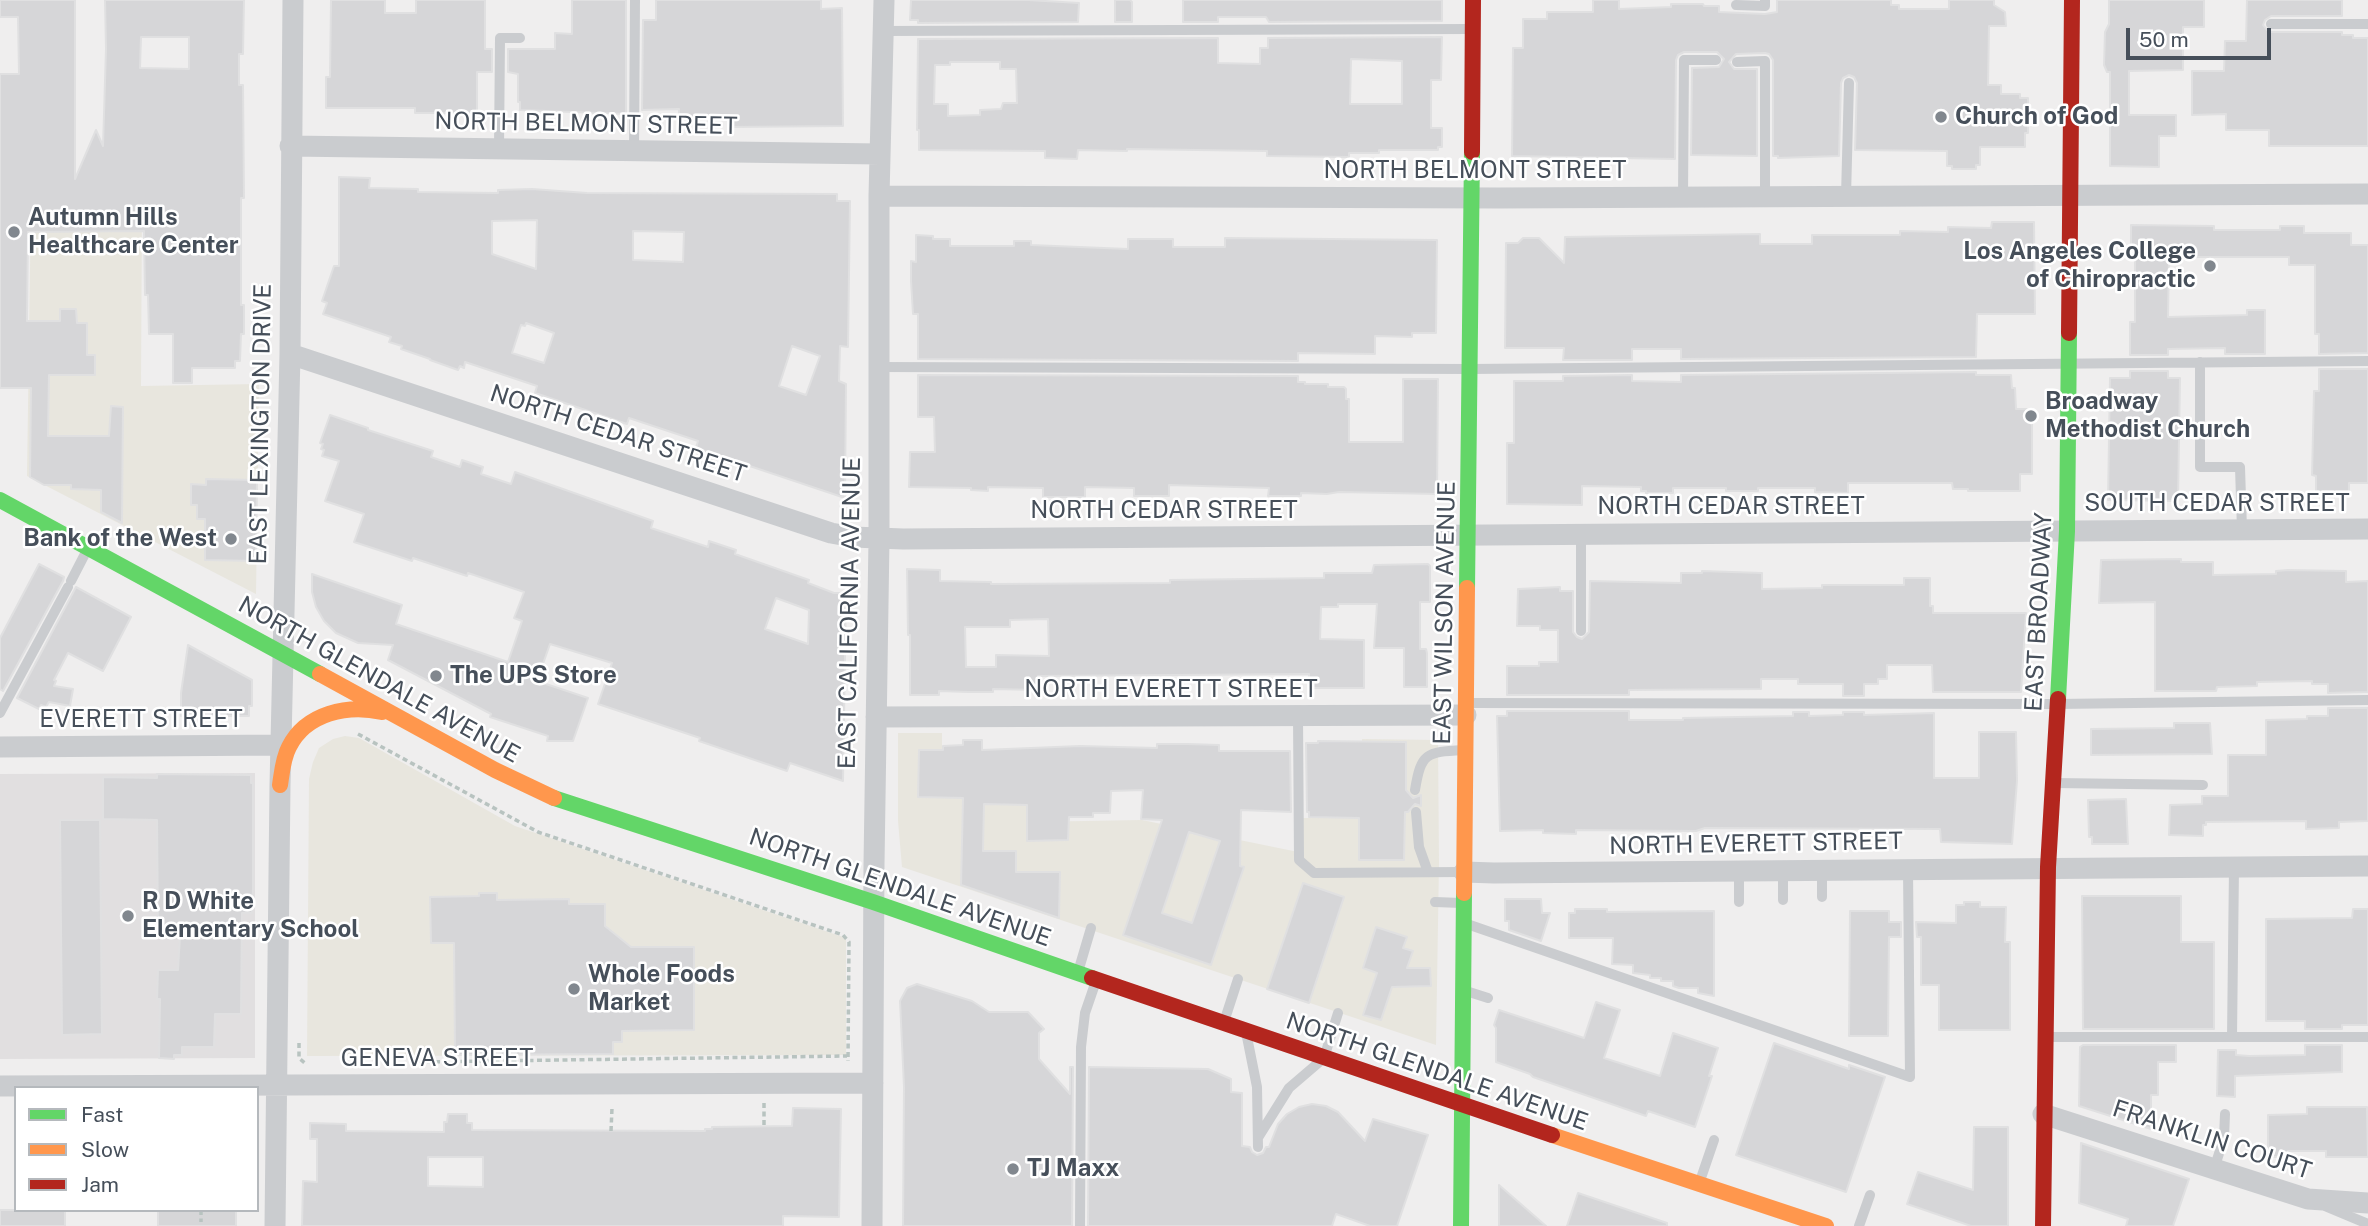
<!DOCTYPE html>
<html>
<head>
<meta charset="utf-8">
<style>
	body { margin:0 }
	#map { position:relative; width:2368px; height:1226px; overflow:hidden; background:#efeeee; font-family:"Public Sans",sans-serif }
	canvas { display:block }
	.legend { position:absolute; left:14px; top:1086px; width:245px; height:126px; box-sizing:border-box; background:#fff; border:2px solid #b5b9bd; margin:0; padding:9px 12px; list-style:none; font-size:21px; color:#464f5a }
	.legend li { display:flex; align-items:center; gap:14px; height:35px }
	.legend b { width:35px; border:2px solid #b5b9bd }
	.scale { position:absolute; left:2126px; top:28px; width:145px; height:32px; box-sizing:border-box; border:4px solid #464f5a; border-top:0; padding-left:9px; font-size:21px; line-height:24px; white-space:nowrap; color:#464f5a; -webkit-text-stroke:5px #fff; paint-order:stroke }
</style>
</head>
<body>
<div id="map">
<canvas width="2368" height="1226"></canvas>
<ul class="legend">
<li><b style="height:9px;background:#63d668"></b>Fast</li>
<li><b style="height:9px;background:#ff974d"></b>Slow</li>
<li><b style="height:9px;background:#b3261e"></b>Jam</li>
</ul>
<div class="scale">50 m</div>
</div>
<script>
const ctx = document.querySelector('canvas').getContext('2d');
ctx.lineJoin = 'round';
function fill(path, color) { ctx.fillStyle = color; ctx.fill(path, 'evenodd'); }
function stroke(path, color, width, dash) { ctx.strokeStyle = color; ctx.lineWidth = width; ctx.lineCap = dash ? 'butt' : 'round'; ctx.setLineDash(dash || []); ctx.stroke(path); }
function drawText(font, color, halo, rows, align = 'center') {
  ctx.font = font + ' "Public Sans",sans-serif'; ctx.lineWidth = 5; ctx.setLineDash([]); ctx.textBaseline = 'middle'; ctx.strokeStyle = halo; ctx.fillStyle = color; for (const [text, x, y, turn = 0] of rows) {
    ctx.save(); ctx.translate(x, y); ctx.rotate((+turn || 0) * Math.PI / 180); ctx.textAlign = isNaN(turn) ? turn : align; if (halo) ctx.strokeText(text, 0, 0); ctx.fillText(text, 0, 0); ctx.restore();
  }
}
const commercial = new Path2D(`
	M31,201H142L141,386L259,384L256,594L27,476Z
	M898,733H942V750L1027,804V822L1142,820L1303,853L1302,818H1359L1362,739L1438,740L1439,863L1436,1045L902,867L898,821Z
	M345,736L359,738L515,826L846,938V1055L307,1056L309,779L313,762L319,748L333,739Z`);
const education = new Path2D(`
	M255,773V1058L0,1059V774Z`);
const building = new Path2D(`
	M0,0H75V179L96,130L103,146L106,49L105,0H244L243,54H239V85H243L244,198H241V305H244V334H241L240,361H235V368H192V383H173V334H149L148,295H145L144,231L28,232L27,321H60V309H76L77,323H87V355H95V375H49L48,436H109L111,406L123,407L122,523L101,512V490L71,489V485H44L30,477L31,388H0V74H19L18,17H0ZM141,37H189V69L140,68Z
	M331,0H385V13H416V0H485V49H492V72H477V113H415V108H326V77H330Z
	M572,0H626V114L520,110V102H518V74L508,72V49H555V33L572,34Z
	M656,0H821V9L842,8L843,126L729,127V119L679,118V109L642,110L643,20H656Z
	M911,0H1028L1079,3L1078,22L918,23V20H910Z
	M1115,0H1130L1132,2V22H1115Z
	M1183,0H1442V21L1269,22L1266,17H1218V22H1183Z
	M1593,0H1619V9L1671,7V4H1703L1704,6H1719V12L1765,14L1777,12V0H1891V5H1899V9H1949V0H1994V5L2005,12L2006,26H1989L1988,85H2001V94H2020V98H2028V133H2025V147H1980V165H1976V169H1952V166H1947V151L1855,150L1857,83L1854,77L1849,75L1843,78L1841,83L1839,156L1778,158V156H1773V60L1769,54L1765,53L1736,54L1729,62L1734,69H1757V156L1691,155L1692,68L1719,67L1724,59L1717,52H1684L1678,55L1676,60L1675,159L1512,156L1513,48H1523V19H1547V12H1593Z
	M2109,0H2204V27H2183V70L2129,71V115H2176V136H2159V167L2110,166V72H2107L2104,65L2105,32L2109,24Z
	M2247,0H2342V16H2271L2265,20L2263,25L2267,30L2271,32H2342V35H2353V38H2368V146H2269V130H2226V114L2192,115V71H2224L2225,41H2246Z
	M1442,37L1441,80H1431V128H1442V147H1438V150H1379V153H1349V157L1267,156V151L1127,149V151L1078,150L1077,159L1045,158V151L919,150V130H917L918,39L1218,38V63L1260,64V48H1268V38ZM1351,59L1402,61V104H1350ZM950,62H1000V69H1016L1017,103H1003L1001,109L980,110V115L948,116V104H934L935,65H950Z
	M339,177L370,178L369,188L418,189V192L498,193V190L532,189L587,193L837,194V201H850L848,347L840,346L839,381L846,384L845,498L696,448L698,441L629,418L627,424L535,393L537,386L465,362L464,368L460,366L458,370L430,360V359L401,349L402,346L389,342L391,337L323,314L327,303L322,301L334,266H339ZM537,220L536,269L492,254V221ZM633,231L684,232L683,262L633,260ZM526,323L554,333L544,363L512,353L521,325L525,326ZM792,346L820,356L806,395L779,386Z
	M1992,222H2034L2035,314H1977L1976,357L1681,359V349H1632V360H1563L1564,348H1505L1506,243H1518L1523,238H1539L1564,263L1565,237L1760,234V244H1812V235H1900V231L1948,232V227L1991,228Z
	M2131,225L2214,226V230H2280V226H2304V233H2351V245H2368V353L2319,354V334H2315V265H2289V257H2169L2168,317L2247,315V310H2265V354H2225V348L2168,349V355H2130V322H2135V254H2131Z
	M916,235L933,236V239H950V246H1014V241H1031V245L1128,249V239H1173V247H1225V238L1437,240L1436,333H1412V337L1375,336V354L1298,353V361L918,359V314H913L911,281V261L916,262Z
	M2319,369H2368V483H2349V492L2316,491V476L2312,475L2314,391H2319Z
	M2130,371H2168V378H2180L2178,501L2108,500L2110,378H2130Z
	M1976,372V375H2011L2012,388H2015L2016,409H2032V474H2020V491H1968V489H1953L1952,483H1848V493L1815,492V488H1758V491H1726V488H1673V493H1646V491H1641V487L1582,486V505L1507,504V443H1514V381H1563V376L1632,375V381L1681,382V375Z
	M918,375L1298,376V382H1305V384H1328V387H1344L1346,389V399H1349V442H1403V379H1438L1437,494L1339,492L1327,494L1301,493V496H1268L1269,488L1169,485V496H1134V488L1085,487V497H1043V488L988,487V491L971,490V488L909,487L910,452H935L934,417H918Z
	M330,415L368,428V430L433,451L431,457L460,467L462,460L483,467L481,474L511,484L515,472L653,521L651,528L708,547L709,541L736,550L735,554L809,580L808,583L834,593H846L843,781L790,763L787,771L699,741L700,738L598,704L612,663L550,644L537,681L588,698L573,741H547L548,736L490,717L491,714L388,660L393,645L358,643L336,633L324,621L316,607L312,592V574L402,605L396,624L508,662L522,621L514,618L524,592L468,573L467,576L413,558L412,561L354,542L364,514L325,501L339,461L322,456L324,450L321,449L323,444L320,443ZM776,598L809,610L808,644L765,629Z
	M206,479L257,480L256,561L205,560V519H197V505H191V484L206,485Z
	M2181,559V562H2213V575L2276,574V571L2288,570L2346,571V582L2368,581V692L2328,693V684H2312V681L2257,682V686L2217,687L2216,691H2155V602L2099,603L2101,560Z
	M39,564L64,577L63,581L3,691L0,689V638Z
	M1428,564L1430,566V602H1420V649H1426L1427,653V687H1404V648H1374L1377,604H1338V607H1321L1320,639L1364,640V688H1309V674L1038,676V690L993,689V692H968L939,691V695H910V635H908L907,569L940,570V581L991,582V584L1170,583V580L1324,578V573H1372L1374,565ZM1048,619L1049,656L996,655V667H966L965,627H1010V620Z
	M1702,571L1762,573V589L1822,588V585H1904V578H1930V606H1933V613H2026L2021,692H1933L1932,665H1887V679H1878V684H1864V696H1843V684H1798V679H1761V689L1629,690V695H1507V666H1539V662H1558V630H1540V626H1517L1518,589L1560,587V591H1573V632L1577,637L1582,639L1589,632L1590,581L1681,583V573H1702Z
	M76,587L131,617L103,671L68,653L54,680L56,681L54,686L73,689L70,706L49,702L46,707L41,705L39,709L17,698Z
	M188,645L252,680V706H249V716H181V693Z
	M2328,708H2368V821L2339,822V828L2306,829V821L2206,822V825H2203V836L2169,835L2170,805L2202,804V796H2228V755H2266V720L2307,719V716H2328Z
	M1507,711H1629V720H1683V718L1793,716V712H1809V716L1843,715V712H1864V715L1934,713V778H1979V732H2016L2017,781L2012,844L1941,842L1940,829L1705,828L1696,831L1576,830V834L1543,833V830L1500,831L1497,716H1507Z
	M2174,723H2210L2212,754L2091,755V729L2174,728Z
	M963,740H982V750L1080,746L1157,748V744H1188L1219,745V751H1290L1291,812L1241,810L1240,866L1244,867L1211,965L1123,935L1162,820L1141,819L1143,790L1111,791L1110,813H1093V817H1069L1068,840L1027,841V805L984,804L983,851H1016V872H1060L1059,918L961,885L963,798L918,797L919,750H943V746L963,745ZM1189,832L1220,841L1192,923L1162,913Z
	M1318,741L1406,742V790L1413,798L1421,795V806L1415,804L1408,812H1405L1404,860H1359V818L1309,817V812H1307L1306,743H1318Z
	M157,774L251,775V783H253V889L252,913H242L241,1014H215L214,1047H182V1055H174V1059L159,1058L160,999H157L158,970H178L180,935H163V931H158L157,820L103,819V777L157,778Z
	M2126,799L2128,844H2092V837H2089L2088,800Z
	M60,820H100L102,1034L62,1035Z
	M1303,883L1344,897L1309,1003L1267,989Z
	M479,893H497V900L569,899V904H605V926L631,947H694V1030L622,1031V1042H613V1054L455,1055L454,943H431L430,897L479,896Z
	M2082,896H2181V942H2214V1029H2083Z
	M1505,899H1541L1542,913H1550L1541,941L1509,930V921H1505Z
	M1964,902H1980V907H2006L2005,942H2010V1030H1939V985H1921V937H1917L1916,922L1956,923V905H1964Z
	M1575,909H1607V912L1714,911V996L1698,993V988H1679L1673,986V981H1661V978H1650V975L1633,973V965L1612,964L1613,938H1569V913H1575Z
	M2353,909H2368V1025H2342V1029H2305V1021H2266V919L2352,918Z
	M1850,911H1889V922H1901V937H1889L1888,1036H1849Z
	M1376,927L1407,937L1403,948L1413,951L1407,968H1430L1431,986L1392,987L1381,1020L1363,1015L1377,973L1363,968Z
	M917,984L972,1001L989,1012H1028L1044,1029L1039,1033V1059L1070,1094V1067H1073L1072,1226H903L904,1087L900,1001L907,988Z
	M1596,1002L1620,1010L1604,1058L1660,1076L1673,1033L1718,1048L1709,1076H1712L1695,1127L1648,1111L1646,1116L1533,1077L1530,1074L1496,1062V1028L1494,1025L1499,1010L1584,1038Z
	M1774,1043L1849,1069V1065L1885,1077L1846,1192L1736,1155Z
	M2083,1045H2176V1062H2158V1095H2151V1129L2079,1106L2080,1047Z
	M2305,1045H2342V1072L2235,1076V1097L2217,1096L2218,1050H2236V1055L2249,1056L2305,1055Z
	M1089,1067L1208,1069L1231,1079V1092L1242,1093V1146L1250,1147L1252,1152L1257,1155L1263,1153L1266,1147H1269L1278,1124L1287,1114L1299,1107L1312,1104L1326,1106L1338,1112L1365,1141L1373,1119L1428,1135L1397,1226H1370L1336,1214L1332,1226H1088Z
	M2307,1107H2367L2368,1157H2326V1151H2288V1157H2268V1115L2307,1114Z
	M793,1108L841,1109L839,1217L783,1216V1226H302L303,1181L317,1182V1139H310V1123L346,1124V1131L444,1132V1122H447L448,1114H467V1123H472V1130L705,1131V1129H712V1127L792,1126ZM428,1157H483V1187L428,1186Z
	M1974,1127H2008V1226H1971L1907,1204L1918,1172L1973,1190Z
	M2081,1143L2189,1179L2173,1226H2126L2128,1219L2079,1203Z
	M1499,1185L1546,1226H1499Z
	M1578,1193L1667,1223V1226H1567Z
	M0,1210H65V1226H0Z
	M158,1210H236V1226H158Z`);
const path = new Path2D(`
	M358,734L538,832L843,935L849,942L848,1061
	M299,1043V1058L306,1064
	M418,1062L847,1056
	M764,1103V1125
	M611,1131L612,1108
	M201,1210V1222`);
const lane = new Path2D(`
	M1736,5L1765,6V0
	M2271,24H2368
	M884,31L1469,29
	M1737,62L1765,61V196
	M499,149L500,38H520
	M634,150L635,0
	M1846,196L1849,83
	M1683,197L1684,60H1716
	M2200,362V467H2240L2242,530
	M879,367L1470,369L2368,361
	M71,581L87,550
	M1581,631V535
	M1469,703L2057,704L2368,700
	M0,713L68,587
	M1298,716L1299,860L1314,873L1462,872
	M2055,783L2203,785
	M1415,790C1421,753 1426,752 1463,750
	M1416,812L1419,847L1428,872
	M1783,870V900
	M1822,870V897
	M1739,871V902
	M1435,902L1461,903
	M1467,924L1910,1077L1908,869
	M1078,972L1091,928
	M1466,991L1488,998
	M1224,1022L1238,979
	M1247,1037L1257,1087L1258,1147
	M2047,1037H2368
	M2232,1037L2234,867
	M1259,1136L1289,1088L1324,1058L1338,1013
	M2214,1169L2224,1138L2225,1114
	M1700,1181L1714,1140
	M2327,1207L2368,1224
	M1080,1226L1081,1047L1085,1013L1096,981
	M1859,1226L1870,1195`);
const street = new Path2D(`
	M290,146L880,154
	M879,196L1499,198L2368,194
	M290,354L831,533L853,537L903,539L2368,529
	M876,717L1466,715
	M0,747L282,745
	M1464,872L1494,873L2368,866
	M0,1086L873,1083
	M2043,1114L2308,1199L2368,1203
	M275,1226L280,785L290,354L293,0
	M872,1226L874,864L879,539V196L884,0`);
const fast = new Path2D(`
	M0,500L320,674
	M1467,588L1472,152
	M2058,699L2067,531L2069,333
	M554,798L873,902L1092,978
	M1461,1226L1464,893`);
const slow = new Path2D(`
	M320,674L495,770L554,798
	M280,785C282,772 283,758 289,747C306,713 348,704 382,712
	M1464,893L1467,588
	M1552,1135L1826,1226`);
const jam = new Path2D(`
	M1472,152L1473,0
	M2069,333L2072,0
	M1092,978L1552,1135
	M2043,1226L2048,867L2058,699`);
const markers = [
	[1941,117,7,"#81878e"],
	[14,232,7,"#81878e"],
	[2210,266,7,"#81878e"],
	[2031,416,7,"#81878e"],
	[231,539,7,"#81878e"],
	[436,676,7,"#81878e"],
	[128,916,7,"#81878e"],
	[574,989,7,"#81878e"],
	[1013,1169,7,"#81878e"]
];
const poiNames = [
	["Church of God",1955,117],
	["Autumn Hills",28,218],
	["Healthcare Center",28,246],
	["Los Angeles College",2196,252,"right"],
	["of Chiropractic",2196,280,"right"],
	["Broadway",2045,402],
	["Methodist Church",2045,430],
	["Bank of the West",217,539,"right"],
	["The UPS Store",450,676],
	["R D White",142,902],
	["Elementary School",142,930],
	["Whole Foods",588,975],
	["Market",588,1003],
	["TJ Maxx",1027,1169]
];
const streetNames = [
	["NORTH BELMONT STREET",586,124,1],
	["NORTH BELMONT STREET",1475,171],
	["EAST LEXINGTON DRIVE",261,424,-89],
	["NORTH CEDAR STREET",618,434,18],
	["SOUTH CEDAR STREET",2217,504],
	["NORTH CEDAR STREET",1731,507],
	["NORTH CEDAR STREET",1164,511],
	["EAST BROADWAY",2039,612,-87],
	["EAST CALIFORNIA AVENUE",850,613,-89],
	["EAST WILSON AVENUE",1445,613,-89],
	["NORTH GLENDALE AVENUE",379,680,29],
	["NORTH EVERETT STREET",1171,690],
	["EVERETT STREET",141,720],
	["NORTH EVERETT STREET",1756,844,-1],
	["NORTH GLENDALE AVENUE",900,888,19],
	["GENEVA STREET",437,1059],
	["NORTH GLENDALE AVENUE",1437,1072,19],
	["FRANKLIN COURT",2212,1140,18]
];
fill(commercial, '#e8e6de');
fill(education, '#e1dfe0');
fill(building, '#d6d6d8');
stroke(building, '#e0e0e1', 2);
stroke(path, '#b8c3c0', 3.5, [5, 3.5]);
stroke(lane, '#cacccf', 10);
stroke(street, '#cacccf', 21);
stroke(fast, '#63d668', 16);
stroke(slow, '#ff974d', 16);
stroke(jam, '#b3261e', 16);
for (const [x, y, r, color] of markers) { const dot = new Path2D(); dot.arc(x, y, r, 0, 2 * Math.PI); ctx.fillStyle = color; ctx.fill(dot); stroke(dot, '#fff', 2.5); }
drawText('bold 24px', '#464f5a', '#fff', poiNames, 'left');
drawText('24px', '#464f5a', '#fff', streetNames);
</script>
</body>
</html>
